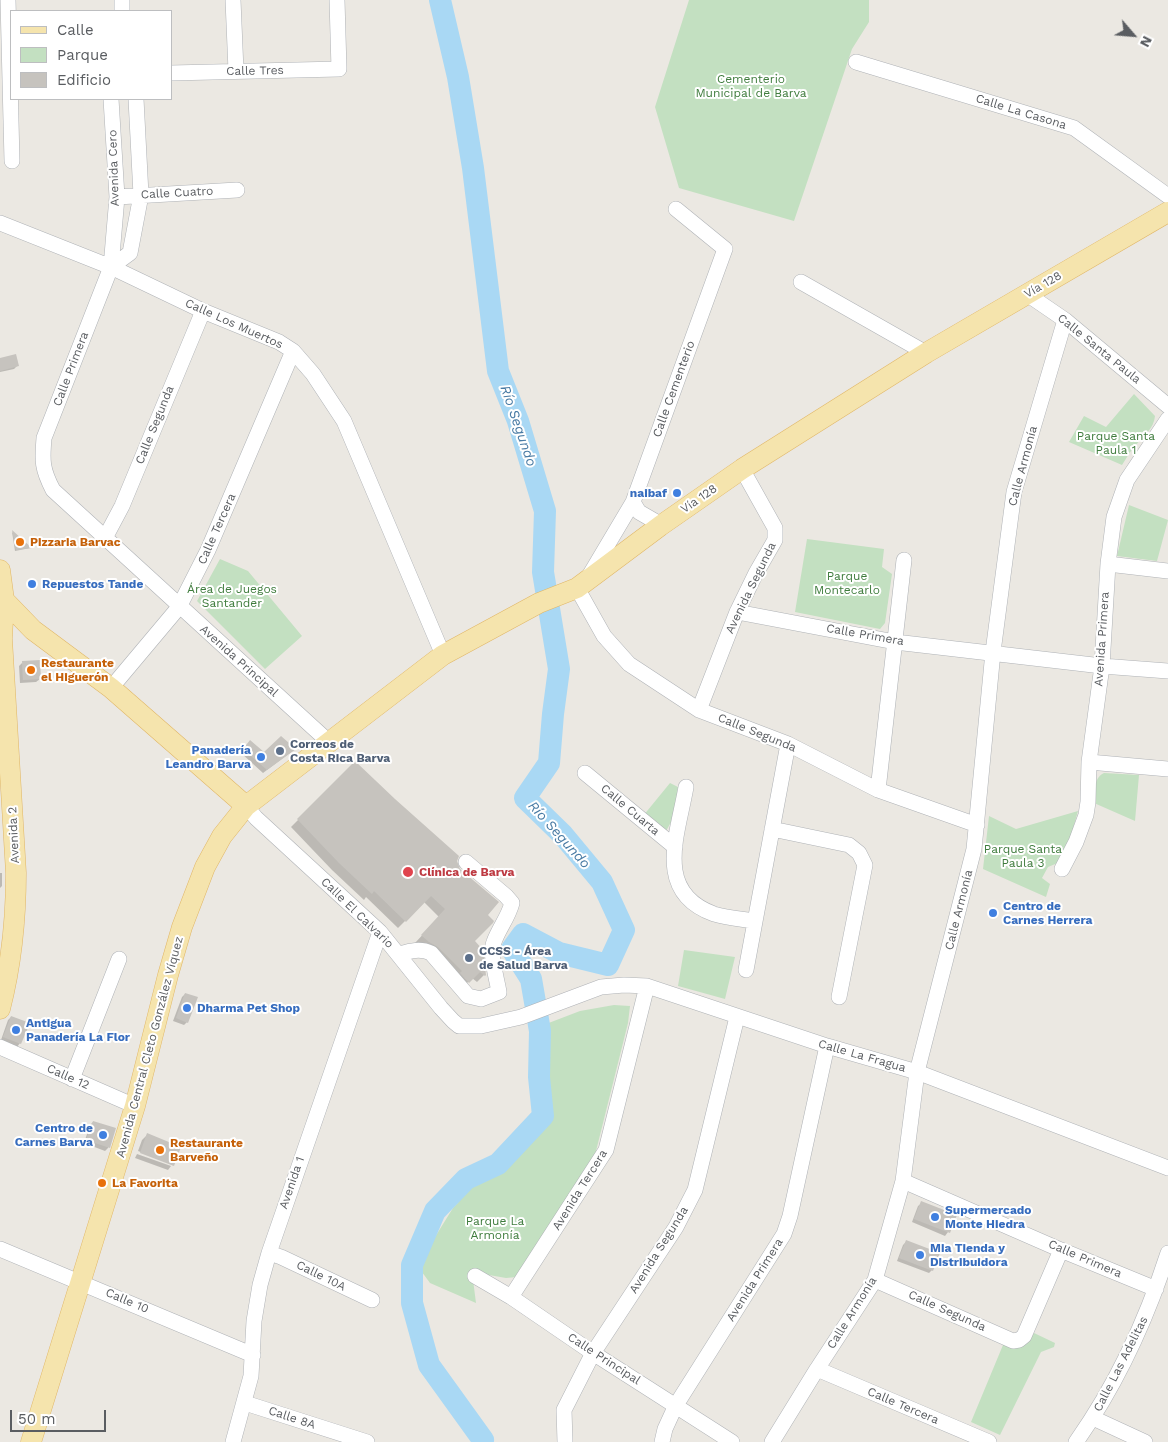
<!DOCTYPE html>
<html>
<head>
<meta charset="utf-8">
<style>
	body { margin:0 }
	#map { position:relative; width:1168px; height:1442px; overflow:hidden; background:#ebe8e2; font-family:"Work Sans",sans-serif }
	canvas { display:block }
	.legend { position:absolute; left:10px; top:10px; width:162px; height:90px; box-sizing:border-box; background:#fff; border:1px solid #bdbec0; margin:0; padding:6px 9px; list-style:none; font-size:15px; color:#5a5d61 }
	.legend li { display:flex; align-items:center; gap:10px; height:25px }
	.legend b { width:25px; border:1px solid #bdbec0 }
	.north { position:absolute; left:1108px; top:10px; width:50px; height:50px; -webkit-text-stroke:4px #fff; paint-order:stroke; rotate:117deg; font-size:14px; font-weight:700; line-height:20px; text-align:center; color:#5a5d61 }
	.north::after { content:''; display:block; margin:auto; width:18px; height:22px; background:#5a5d61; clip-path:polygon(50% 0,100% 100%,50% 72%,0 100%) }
	.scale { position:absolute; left:10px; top:1410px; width:96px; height:22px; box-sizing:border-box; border:2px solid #5a5d61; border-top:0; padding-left:6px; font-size:15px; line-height:18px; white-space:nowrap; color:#5a5d61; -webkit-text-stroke:4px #fff; paint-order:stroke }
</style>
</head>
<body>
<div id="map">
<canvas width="1168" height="1442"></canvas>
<ul class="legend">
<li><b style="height:6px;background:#f5e4ad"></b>Calle</li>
<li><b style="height:14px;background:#c3e0c1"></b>Parque</li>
<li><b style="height:14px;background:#c6c3be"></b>Edificio</li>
</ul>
<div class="north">N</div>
<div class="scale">50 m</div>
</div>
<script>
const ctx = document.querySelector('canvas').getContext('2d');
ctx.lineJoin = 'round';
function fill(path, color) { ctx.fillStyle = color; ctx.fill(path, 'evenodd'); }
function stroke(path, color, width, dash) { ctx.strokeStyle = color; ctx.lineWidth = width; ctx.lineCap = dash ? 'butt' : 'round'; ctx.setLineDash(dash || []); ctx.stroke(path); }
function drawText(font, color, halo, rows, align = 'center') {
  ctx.font = font + ' "Work Sans",sans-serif'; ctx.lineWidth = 4; ctx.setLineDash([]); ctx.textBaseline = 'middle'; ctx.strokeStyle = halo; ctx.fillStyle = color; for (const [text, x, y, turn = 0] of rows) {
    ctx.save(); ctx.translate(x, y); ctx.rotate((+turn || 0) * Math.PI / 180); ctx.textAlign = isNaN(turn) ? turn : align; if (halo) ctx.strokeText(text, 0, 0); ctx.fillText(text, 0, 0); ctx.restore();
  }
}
const green = new Path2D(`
	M689,0H869V22L852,49L794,221L679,188L655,107Z
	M1134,394L1155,416C1154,429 1143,436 1136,445C1130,451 1126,459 1122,465L1069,442L1084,416L1106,427Z
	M1129,505L1168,520L1157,561L1117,556Z
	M807,539L884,549L882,567L892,574L885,623L880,629L795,612Z
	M220,559L248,571L302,636L265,669L197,601Z
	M1104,773L1139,775L1135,821L1094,803C1095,792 1093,778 1104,773Z
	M670,783L678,787L674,817L666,831L643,816Z
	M1078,811L1071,836L1060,862L1048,867L1042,878L1050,884L1046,897L983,869L989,816L1016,829Z
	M684,950L735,957L725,999L678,986Z
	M614,1005L630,1006L628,1023L595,1155L517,1277L506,1278L472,1272L476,1303L430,1283L419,1268L430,1245L453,1208L473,1185L503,1171L551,1122L546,1024L580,1011Z
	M1034,1333L1055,1343L1054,1347L1041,1352L1000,1435L971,1422L1003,1345L1029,1341Z`);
const shadow = new Path2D(`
	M0,359L17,366L14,369L0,372Z
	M12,532L30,548L15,551Z
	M22,663L40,679L36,682L20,683L19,666Z
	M247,745L264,754L291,752L263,773L241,753Z
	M355,763L455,861L459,870L486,915L473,941L485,974L477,982L472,978L461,989L415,943L439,917L424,902L398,928L366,897L364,900L332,870L291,827Z
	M0,873H2V886L0,888Z
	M185,994L187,1022L184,1025L173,1021L182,997Z
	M11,1017L20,1043L17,1047L1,1040L8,1020Z
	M93,1122L114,1129L108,1148L105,1151L84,1143L90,1125Z
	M147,1135L179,1147L172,1166V1164L138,1151L142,1140Z
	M137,1154L171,1166L168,1170L135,1158Z
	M922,1203L955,1216L948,1232L945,1236L912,1222L918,1206Z
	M907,1241L932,1270L929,1273L897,1261L903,1245Z`);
const river = new Path2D(`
	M440,0L458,77L473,168L498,371L518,421L545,511L543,572L559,669L553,714L549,763L525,798L563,835L602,882L624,930L608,965L559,953L523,934L512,949L531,979L540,1031L539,1077L543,1116L498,1164L466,1179L435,1211L412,1265V1303L429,1365L483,1440L482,1442`);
const building = new Path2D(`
	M16,354L19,366L0,371V358Z
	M12,530L32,548L16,550Z
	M40,660L41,679L23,680L22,661Z
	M281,736L296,749L267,770L243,749L250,740L264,752Z
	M355,761L395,799L459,856L457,861L460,869L499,902L488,915L494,921L493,923L475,941L483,950L486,975L485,976L480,972L469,983L460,973L462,971L438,947L429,942L421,935L445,909L431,896L406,922L374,891L372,894L339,863L297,819Z
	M185,993L198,997L188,1023L176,1018Z
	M11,1016L30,1023L21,1044L3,1037Z
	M93,1121L116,1128L110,1148L86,1140Z
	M147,1133L181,1147L174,1166L140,1153Z
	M921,1201L957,1215L950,1233L914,1219Z
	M906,1240L940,1253L933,1271L899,1258Z`);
const minor = new Path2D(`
	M8,0L12,161
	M122,0V11
	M233,0L236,71
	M856,62L1074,128L1168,196
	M171,73L339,69L337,0
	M111,99L117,197L111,267L44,438C42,461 42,469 53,490L330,743
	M117,197L237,190
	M0,223L111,267L203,311L279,342L293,351L313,374L344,421L443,655
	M111,267L130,253L141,195L136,99
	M801,282L926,353
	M1027,294L1065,320L1168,406
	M633,502L639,512L658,523L660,526
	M105,538L122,506L203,311
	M1108,564L1168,571
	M589,576L633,502L725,249L676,209
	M577,588L604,636L629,664L699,710L788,744L878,790L977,825
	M737,612L895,642L1102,666L1168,671
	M111,688L179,607L208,550L293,351
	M699,710L737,612L756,573L775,540V528L742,469
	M1089,762L1168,769
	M585,773L675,847
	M686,787C678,834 653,892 714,914C726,918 742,919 755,921
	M878,790L904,560
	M246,806L256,818L380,932L441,1008L453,1021L459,1026H481L521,1017L601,987L624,985L647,986L827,1046L917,1072L1168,1168
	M772,829L849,845L859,853L865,865L839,997
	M1062,869L1076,842L1086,815L1088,802L1089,762L1102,666L1108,564L1114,517L1127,480L1168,419
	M399,954C410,951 420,948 431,953L468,996L481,999L499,992C497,979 489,954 494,942C499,928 508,918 512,903L506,896L466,862
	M746,970L788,744
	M0,1047L135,1106
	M72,1079L119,959
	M903,1181L1061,1250L1156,1289
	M0,1249L253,1355
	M269,1253L281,1257L372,1300
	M475,1276L511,1297L593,1353L732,1442
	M875,1280L1013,1341L1019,1340L1024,1336L1061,1250
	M511,1297L606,1150L647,986
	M817,1369L989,1442
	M245,1403L367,1442
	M1093,1418L1145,1442
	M233,1442L251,1376L254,1321L260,1285L269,1253L380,932
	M565,1442L564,1410L593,1353L676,1227L695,1190L737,1017
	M662,1442L665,1429L676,1405L784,1234L790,1216L827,1046
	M772,1442L817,1369L875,1280L903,1181L917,1072L974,849L993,652L1014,492L1065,320
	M1076,1442C1117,1384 1146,1321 1168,1253`);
const major = new Path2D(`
	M0,570L4,600L2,639L16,873C16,921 12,962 0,1009
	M4,600L33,630L111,688L246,806
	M31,1442L135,1106L168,975L182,927L205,867L222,836L246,806L443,655L539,603L577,588L660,526L742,469L926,353L1168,212`);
const markers = [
	[677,493,5,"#3f7fe0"],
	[20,542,5,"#e8710a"],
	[32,584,5,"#3f7fe0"],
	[31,670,5,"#e8710a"],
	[280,751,5,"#5c6f8a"],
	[261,757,5,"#3f7fe0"],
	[408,872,6,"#e0444e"],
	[993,913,5,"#3f7fe0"],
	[469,958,5,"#5c6f8a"],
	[187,1008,5,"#3f7fe0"],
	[16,1030,5,"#3f7fe0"],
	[103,1135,5,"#3f7fe0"],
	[160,1150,5,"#e8710a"],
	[102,1183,5,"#e8710a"],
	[935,1217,5,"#3f7fe0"],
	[920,1255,5,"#3f7fe0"]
];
const streetNames = [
	["Calle Tres",255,71,-1],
	["Calle La Casona",1021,112,17],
	["Avenida Cero",114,168,-92],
	["Calle Cuatro",177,193,-3],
	["Vía 128",1043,285,-30],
	["Calle Los Muertos",234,324,24],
	["Calle Santa Paula",1099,349,39],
	["Calle Primera",71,369,-69],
	["Calle Cementerio",674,389,-70],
	["Calle Segunda",155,425,-68],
	["Calle Armonía",1023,466,-75],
	["Vía 128",699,499,-35],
	["Calle Tercera",217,529,-66],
	["Avenida Segunda",751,588,-64],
	["Calle Primera",865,635,10],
	["Avenida Primera",1102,639,-86],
	["Avenida Principal",239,661,42],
	["Calle Segunda",757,733,22],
	["Calle Cuarta",630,810,40],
	["Avenida 2",14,835,-93],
	["Calle Armonía",959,910,-76],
	["Calle El Calvario",357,913,44],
	["Avenida Central Cleto González Víquez",150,1047,-75],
	["Calle La Fragua",862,1056,16],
	["Calle 12",68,1077,24],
	["Avenida 1",292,1183,-71],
	["Avenida Tercera",580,1190,-58],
	["Avenida Segunda",659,1250,-58],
	["Calle Primera",1085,1259,23],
	["Calle 10A",321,1276,26],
	["Avenida Primera",755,1280,-58],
	["Calle 10",127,1301,23],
	["Calle Segunda",947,1311,24],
	["Calle Armonía",852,1313,-58],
	["Calle Principal",604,1359,33],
	["Calle Las Adelitas",1121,1364,-63],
	["Calle Tercera",903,1406,23],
	["Calle 8A",292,1418,18]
];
const parkNames = [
	["Cementerio",751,79],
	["Municipal de Barva",751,93],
	["Parque Santa",1116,436],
	["Paula 1",1116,450],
	["Parque",847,576],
	["Montecarlo",847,590],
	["Área de Juegos",232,589],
	["Santander",232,603],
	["Parque Santa",1023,849],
	["Paula 3",1023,863],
	["Parque La",495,1221],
	["Armonía",495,1235]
];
const shopNames = [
	["naibaf",667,493,"right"],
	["Repuestos Tande",42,584],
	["Panadería",251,750,"right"],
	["Leandro Barva",251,764,"right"],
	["Centro de",1003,906],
	["Carnes Herrera",1003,920],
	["Dharma Pet Shop",197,1008],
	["Antigua",26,1023],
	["Panadería La Flor",26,1037],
	["Centro de",93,1128,"right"],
	["Carnes Barva",93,1142,"right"],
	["Supermercado",945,1210],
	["Monte Hiedra",945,1224],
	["Mia Tienda y",930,1248],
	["Distribuidora",930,1262]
];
const foodNames = [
	["Pizzaria Barvac",30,542],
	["Restaurante",41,663],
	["el Higuerón",41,677],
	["Restaurante",170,1143],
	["Barveño",170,1157],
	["La Favorita",112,1183]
];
const serviceNames = [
	["Correos de",290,744],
	["Costa Rica Barva",290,758],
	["CCSS - Área",479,951],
	["de Salud Barva",479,965]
];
const healthNames = [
	["Clínica de Barva",419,872]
];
const waterNames = [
	["Río Segundo",518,426,71],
	["Río Segundo",559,835,48]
];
fill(green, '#c3e0c1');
fill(shadow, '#0003');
stroke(river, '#a9d8f4', 22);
fill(building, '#c6c3be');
stroke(minor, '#afb2b6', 16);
stroke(major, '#e0b666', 21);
stroke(minor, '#fff', 15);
stroke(major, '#f5e4ad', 20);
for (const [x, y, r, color] of markers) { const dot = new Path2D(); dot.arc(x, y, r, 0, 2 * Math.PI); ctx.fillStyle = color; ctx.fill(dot); stroke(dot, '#fff', 2); }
drawText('12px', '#5a5d61', '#fff', streetNames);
drawText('12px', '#3f7c3d', '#fff', parkNames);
drawText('bold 12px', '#366cbe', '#fff', shopNames, 'left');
drawText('bold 12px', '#c56008', '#fff', foodNames, 'left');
drawText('bold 12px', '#4e5e75', '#fff', serviceNames, 'left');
drawText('bold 12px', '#be3a42', '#fff', healthNames, 'left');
drawText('italic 14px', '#497ba4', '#fff', waterNames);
</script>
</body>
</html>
